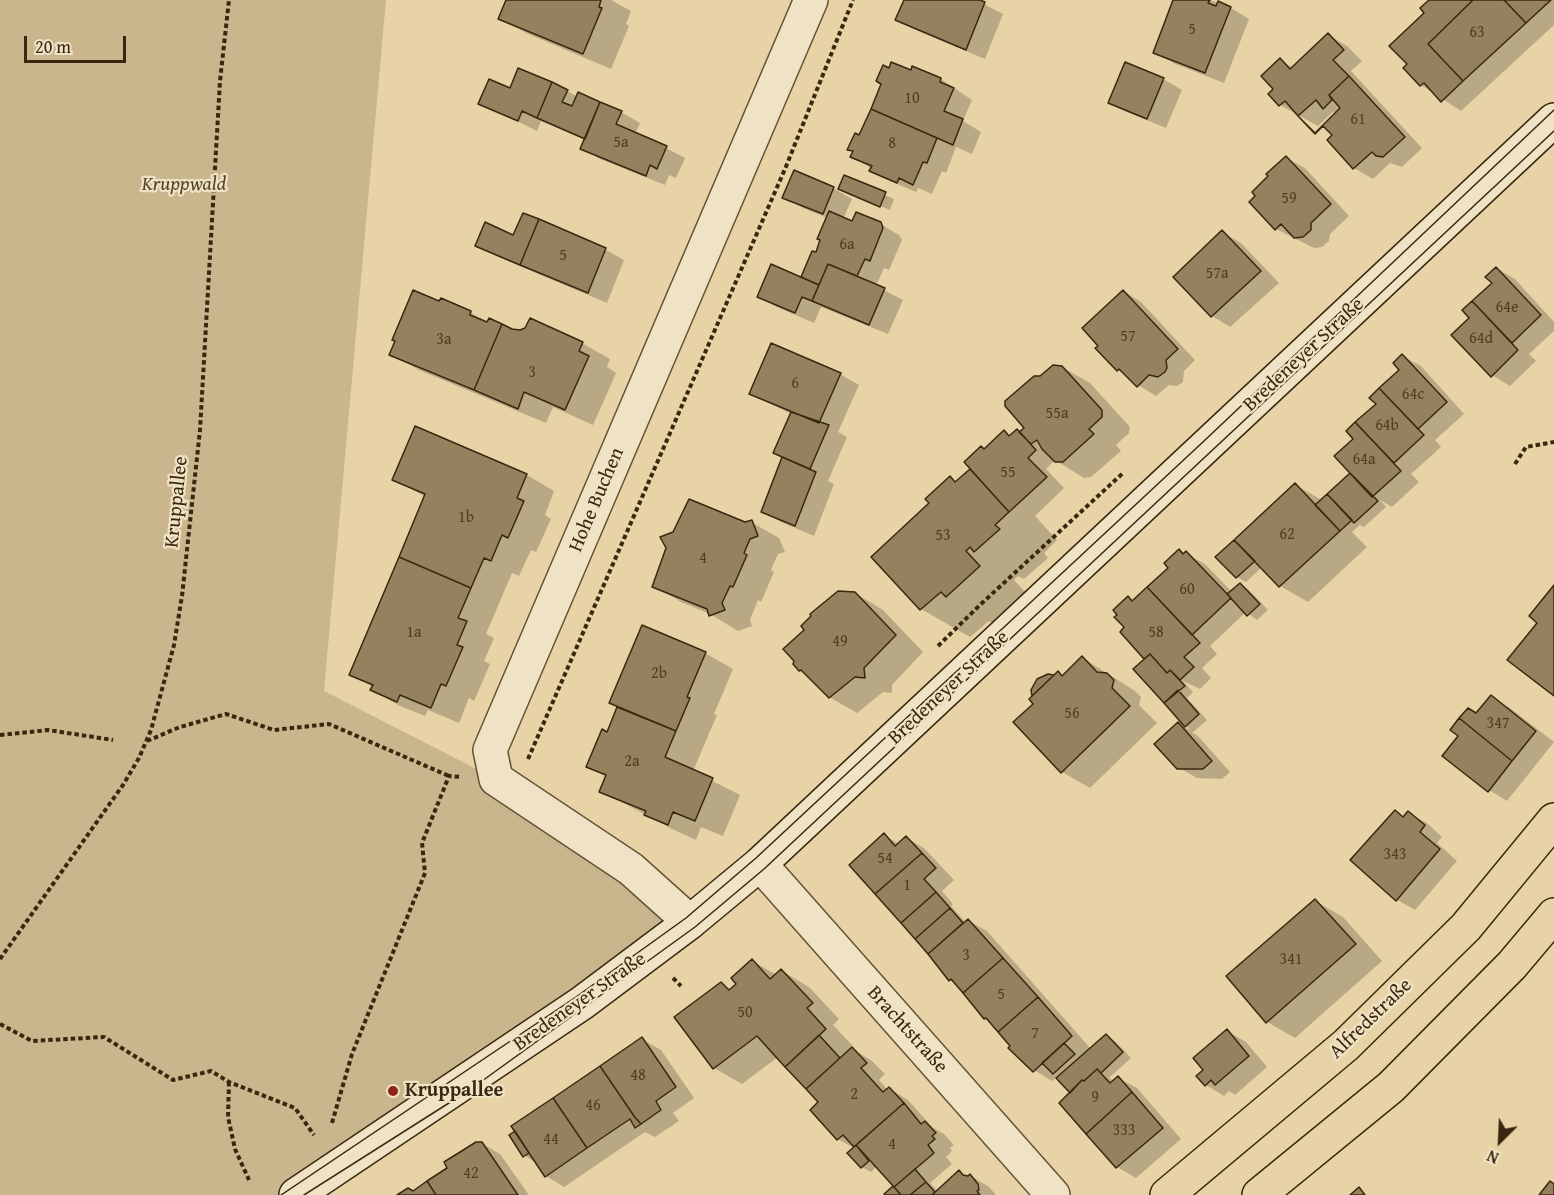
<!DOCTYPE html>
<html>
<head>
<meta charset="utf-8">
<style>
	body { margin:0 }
	#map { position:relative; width:1554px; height:1195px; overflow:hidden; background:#e8d3a6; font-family:"Gentium Book Plus",serif }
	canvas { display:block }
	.north { position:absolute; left:1470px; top:1111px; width:60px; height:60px; -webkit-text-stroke:4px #f0e2c5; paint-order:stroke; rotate:204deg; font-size:16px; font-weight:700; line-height:24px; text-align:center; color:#39280f }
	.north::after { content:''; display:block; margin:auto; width:21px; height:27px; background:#39280f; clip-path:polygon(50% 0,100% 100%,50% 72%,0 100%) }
	.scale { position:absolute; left:24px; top:36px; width:102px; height:27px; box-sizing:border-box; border:3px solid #39280f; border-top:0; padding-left:8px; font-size:18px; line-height:21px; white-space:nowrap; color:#39280f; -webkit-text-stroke:4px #f0e2c5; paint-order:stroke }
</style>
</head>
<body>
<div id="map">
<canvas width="1554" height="1195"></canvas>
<div class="north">N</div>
<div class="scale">20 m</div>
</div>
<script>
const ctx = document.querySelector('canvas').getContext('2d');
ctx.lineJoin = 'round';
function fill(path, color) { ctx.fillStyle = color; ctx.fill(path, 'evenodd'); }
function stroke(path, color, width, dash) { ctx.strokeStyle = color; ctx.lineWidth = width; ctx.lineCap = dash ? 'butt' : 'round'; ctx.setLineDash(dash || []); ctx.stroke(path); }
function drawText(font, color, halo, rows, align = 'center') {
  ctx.font = font + ' "Gentium Book Plus",serif'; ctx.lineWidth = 4.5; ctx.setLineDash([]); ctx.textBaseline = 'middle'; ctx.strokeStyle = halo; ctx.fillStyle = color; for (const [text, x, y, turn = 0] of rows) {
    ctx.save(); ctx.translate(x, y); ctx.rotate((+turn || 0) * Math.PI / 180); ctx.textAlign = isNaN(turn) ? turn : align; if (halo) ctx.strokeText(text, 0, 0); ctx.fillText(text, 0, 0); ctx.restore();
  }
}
const green = new Path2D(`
	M0,0H386L324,691L496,779L691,924L289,1195H0Z`);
const shadow = new Path2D(`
	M508,0H611L631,11L626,24L629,26L611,69L528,34L500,18Z
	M905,0H976L1003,14L985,59L916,30L897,20Z
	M1175,0H1210L1231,8L1249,19L1224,83L1173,63L1155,52Z
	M1431,0H1554V25L1461,111L1421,85L1409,64Z
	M1328,35L1347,46L1362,61L1351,71L1422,148L1402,167L1390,163L1373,179L1354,168L1334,135L1336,114L1333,112L1318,126L1280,105L1275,89L1280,60L1293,68Z
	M913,68L941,79L972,100L963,121L981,132L972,154L956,147L946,173L942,171L932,194L918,188L916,192L890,181L852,156L854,152L849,149L860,137L883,84L912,72Z
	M1163,79L1182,90L1166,128L1129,113L1110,103Z
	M511,90L567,91L578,97L621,112L640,123L635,134L666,148L685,158L676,178L669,175L665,185L600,159L582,148L586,140L541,121L537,131L480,103Z
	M1286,158L1305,168L1349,216L1330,234L1329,241L1322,247L1314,248L1276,229Z
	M845,177L894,199L890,210L849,193Z
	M833,188L852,199L843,219L853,223L880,224L899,235L902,240L889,270L884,268L876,286L903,300L888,334L821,307L814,323L777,307L759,296L802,279L813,252L817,253L827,218L803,208L784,197Z
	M523,215L606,250L624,260L607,303L496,256L477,245L514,237Z
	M1222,232L1241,243L1279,283L1230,327L1212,316Z
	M1496,268L1515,279L1554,322V331L1529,354L1536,361L1510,386L1492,375L1471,318L1464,311L1494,283Z
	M1123,291L1141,302L1195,360L1184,371L1183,382L1177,386L1169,385L1156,396L1138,385L1128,376L1118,370Z
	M470,312L488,323L512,331L582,343L610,359L607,367L616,373L593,425L553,407L546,423L419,370L391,354Z
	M1402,356L1421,366L1464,414L1435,440L1441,447L1411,474L1419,482L1392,507L1380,500L1386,507L1364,527L1360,525L1352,532L1367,547L1308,602L1280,586L1262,567L1246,582L1237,577L1295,485L1322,500L1352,474L1355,439L1348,431L1378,404L1401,370Z
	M1062,367L1090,383L1130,427L1129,433L1116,445L1121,451L1091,477L1084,478L1055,460L1046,469L1064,488L1035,516L1057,540L1044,553L1048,558L1024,579L1018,576L1014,580L1028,595L996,625L989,621L970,637L921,609L932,503L950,478L957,483L970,471L976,474L981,447L985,450L1004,432L1011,436L1021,433L1027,428L1041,378Z
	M840,374L859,385L838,432L847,437L828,481L834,484L814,536L781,522L763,511L784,458L775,453L791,414L751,394Z
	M416,428L527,475L554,491L545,515L551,519L536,552L531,550L519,576L512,573L486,634L494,638L484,661L490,664L474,701L469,698L459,723L428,710L425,716L400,706L372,690L373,687L351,674L426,497L394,480Z
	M751,522L779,538L785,552L778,554L771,570L774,572L761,602L758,600L750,620L752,626L738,631L710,614L681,602L654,586L745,524Z
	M1179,550L1205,564L1232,592L1240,584L1249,590L1268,610L1257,620L1246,612L1210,646L1217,654L1202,668L1211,678L1200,689L1183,681L1193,692L1187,698L1207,720L1192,733L1197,735L1230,772L1222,779L1197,778L1178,767V724L1190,730L1135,669L1146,659L1122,632L1126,627L1128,598L1134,601L1170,568Z
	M855,593L883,610L923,652L892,685V693L883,692L857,713L829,697L808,674L800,670L806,630Z
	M705,653L733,669L714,714L717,715L693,771L740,795L723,836L701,827L696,840L674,830L601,791L607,777L588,766L607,734L619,707Z
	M1083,658L1135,691L1141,697L1139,705L1157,723L1090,788L1062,772L1035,704L1033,690L1048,676L1054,677L1058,673L1063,676Z
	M1491,697L1510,708L1554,742L1507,801L1489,790Z
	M1395,811L1404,817L1408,813L1427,823L1442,837L1437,843L1457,861L1415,910L1396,899Z
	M884,835L899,844L907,838L925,849L954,880L942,891L953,904L951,906L966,923L969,921L987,931L1091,1049L1106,1035L1115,1041L1131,1058L1109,1078L1114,1081L1118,1078L1137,1088L1181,1139L1136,1178L1117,1167L1072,1092L1057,1077L1052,1081L1034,1070L990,1021L985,1018L956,983L950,980L902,922Z
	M1315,901L1343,917L1382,961L1295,1038L1267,1022Z
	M752,961L777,975L782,971L809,987L839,1019L833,1025L853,1046L850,1048L871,1060L885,1074L879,1080L888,1090L890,1089L908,1100L932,1127L944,1134L954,1145L950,1148L952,1151L946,1157L952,1164L930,1183L937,1190L959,1172L968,1177L971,1176L989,1187L996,1195H887L896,1187L877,1166L871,1172L862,1167L854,1148L838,1139L820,1102L778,1057L742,1084L714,1068L676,1017L721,984L731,990L738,984ZM863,1155L873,1161V1164L862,1158Z
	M1227,1031L1246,1042L1267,1067L1235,1095L1229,1091L1224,1096L1206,1085L1205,1071Z
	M642,1039L661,1050L694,1098L673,1113L679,1121L655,1137L645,1132L564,1187L546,1176L535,1159L533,1161L524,1155Z
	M481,1143L500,1154L529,1195H400L413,1192Z`);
const building = new Path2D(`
	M506,0H601L599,7L602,8L583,54L498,19Z
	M904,0H980L985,2L966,50L895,20Z
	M1173,0H1210L1208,3L1216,6L1218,1L1231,7L1205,73L1153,53Z
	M1429,0H1473L1428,44L1463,81L1441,102L1424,83L1420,86L1405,70L1403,68L1407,64L1389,46L1424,13L1420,8Z
	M1473,0H1504L1526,23L1463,81L1428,44Z
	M1504,0H1551L1526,23Z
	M1328,33L1344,50L1333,60L1349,76L1329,95L1332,100L1323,109L1316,100L1298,116L1285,101L1279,106L1268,94L1273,89L1261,76L1280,58L1290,69Z
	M891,62L911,70L912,66L941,78L940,82L954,88L944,111L963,119L953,145L871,109L881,84L876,81L883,65L889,68Z
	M1125,62L1164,78L1147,119L1108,103Z
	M518,68L552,82L537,118L522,111L518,121L478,104L489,79L510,88Z
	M1349,76L1405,137L1383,157L1376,156L1372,152L1353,169L1327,140L1332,135L1323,126L1315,134L1298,116L1315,133L1340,108L1329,95Z
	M552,82L568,90L562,102L572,106L578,92L600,102L585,139L537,118Z
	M600,102L622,111L616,124L667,146L657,169L650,165L646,176L580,149Z
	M871,109L937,138L927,163L923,162L913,185L899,178L897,183L869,171L872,166L850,157L853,151L847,150L855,133L859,135Z
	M1286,156L1331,204L1311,223V230L1303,237L1294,238L1281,224L1275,230L1249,202L1255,196L1252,192L1268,176L1266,174Z
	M794,170L834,187L823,214L782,198Z
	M844,175L886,192L880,207L838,189Z
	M829,211L852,221L856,212L881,222L883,228L870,261L865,259L857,276L828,264L819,285L801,277L812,251L816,252L820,240L817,239Z
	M523,213L539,219L520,265L475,246L485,222L513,235Z
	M539,219L606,248L588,293L520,265Z
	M1222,230L1261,271L1211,317L1173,277Z
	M771,264L819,285L812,301L802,297L795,313L757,297Z
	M828,264L885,288L869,325L812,301Z
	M1496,267L1541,315L1512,343L1472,301L1492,283L1485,277Z
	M413,290L439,301L441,298L471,311L470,315L487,322L489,318L502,324L474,390L389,355L395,341L392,340Z
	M1123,290L1178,349L1166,360L1167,368L1165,372L1158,377L1149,375L1137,387L1119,369L1117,371L1095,348L1098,346L1082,328Z
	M1472,301L1518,350L1491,377L1451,335L1469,318L1462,310Z
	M530,318L583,342L579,351L589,356L565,410L524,392L518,409L474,390L502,324L512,329L520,330L525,328Z
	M771,343L841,373L819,423L749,394Z
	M1402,354L1447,402L1418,429L1379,388L1399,370L1393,363Z
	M1053,365L1062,366L1102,410V417L1089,429L1094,434L1063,462H1055L1042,449L1037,440L1031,444L1019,432L1024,428L1005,406V401L1034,376H1040Z
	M1379,388L1424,435L1394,463L1355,422L1376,404L1369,398Z
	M791,412L829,425L810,469L773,453Z
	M1355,422L1401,471L1372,497L1334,456L1353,439L1346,431Z
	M415,426L527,474L517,498L524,501L508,538L502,535L491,561L484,558L471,588L399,557L425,494L392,480Z
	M1017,429L1036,450L1028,458L1047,477L1009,512L964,462L981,446L984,449L1004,430L1009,436Z
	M782,457L816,472L795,526L761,512Z
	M970,469L1009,512L995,525L1000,529L974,552L970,547L966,551L980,566L946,597L941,592L920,610L871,557L929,503L925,499L950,476L955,482Z
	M1350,473L1378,501L1354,523L1327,494Z
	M1295,483L1340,531L1279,587L1234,540Z
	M1327,494L1352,520L1340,531L1315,505Z
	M689,499L745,522L752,520L758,536L750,539L744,553L747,555L733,587L730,586L722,603L725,610L709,616L707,609L652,587L666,548L660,537L673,532Z
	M1234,540L1255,561L1236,578L1215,557Z
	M1179,549L1183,554L1186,551L1231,598L1192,635L1147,587L1168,568L1164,563Z
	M399,557L471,588L458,618L467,621L457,645L463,647L446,686L441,684L431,708L400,695L397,702L370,690L373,685L349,675Z
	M1240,583L1260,604L1247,616L1227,594Z
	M1554,585V696L1507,660L1537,623L1529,616Z
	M1147,587L1200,643L1184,657L1194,667L1180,680L1170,670L1167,673L1150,654L1144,659L1120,632L1124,627L1114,617L1117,615L1113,610L1128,596L1132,601Z
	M838,591L855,592L896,635L864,668L865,678L855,677L829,698L801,670L799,671L793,664L794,661L783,649L804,630L801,626L811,616L810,614Z
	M642,625L706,652L687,697L690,698L676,731L609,703Z
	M1150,654L1167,673L1170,670L1185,686L1164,703L1133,669Z
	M1082,656L1097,672L1107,673L1114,680L1112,688L1130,706L1061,773L1013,722L1033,704L1029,699L1054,675L1058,671L1062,676Z
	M1048,674L1054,675L1032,696L1031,690L1037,679Z
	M1178,690L1199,714L1185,727L1164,703Z
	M1491,695L1536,731L1512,761L1459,718L1468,708L1476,713Z
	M617,707L676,731L665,757L713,778L695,821L673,812L668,825L644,815L646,811L599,792L606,775L586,767L602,729L607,732Z
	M1459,718L1512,761L1488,792L1442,756L1458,736L1450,730Z
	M1178,722L1212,761L1203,769H1177L1154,744Z
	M1395,810L1403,817L1408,811L1425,825L1420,832L1440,849L1396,901L1350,860Z
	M884,833L895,846L906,836L922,853L875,894L849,865Z
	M922,853L936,868L924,879L936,892L901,923L875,894Z
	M936,892L950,908L915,939L901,923Z
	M1315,899L1356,944L1266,1023L1226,976Z
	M950,908L963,923L928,954L915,939Z
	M968,919L1003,958L963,993L951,979L949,981L928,954Z
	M1003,958L1038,997L998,1032L986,1018L984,1019L963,993Z
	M752,959L770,979L781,969L813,1003L807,1008L826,1029L785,1067L757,1036L713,1069L674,1017L721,982L729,990L736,984L731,978Z
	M1038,997L1072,1036L1033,1072L1008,1048L1010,1046L998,1032Z
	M1227,1029L1249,1056L1215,1085L1211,1080L1205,1086L1196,1076L1203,1070L1193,1058Z
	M1106,1034L1123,1052L1101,1073L1097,1069L1084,1081L1082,1080L1070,1093L1056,1078Z
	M819,1035L840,1058L806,1089L785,1067Z
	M642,1037L676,1087L656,1101L661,1110L641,1124L634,1116L600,1066Z
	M1064,1043L1075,1054L1053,1074L1042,1063Z
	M852,1047L867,1063L861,1068L881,1090L883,1092L889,1087L904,1103L854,1147L843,1135L837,1140L810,1110L818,1102L806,1089Z
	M600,1066L634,1116L641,1124L635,1128L630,1119L587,1148L553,1098Z
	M1097,1069L1110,1083L1118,1076L1132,1092L1086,1134L1059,1103L1082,1080L1084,1081Z
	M1132,1092L1163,1128L1116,1168L1086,1134Z
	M553,1098L587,1148L545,1177L511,1126Z
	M904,1103L921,1124L925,1121L936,1133L932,1136L935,1139L928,1145L934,1153L894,1187L856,1145Z
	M515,1131L529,1153L523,1157L509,1135Z
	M476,1142H482L518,1195H436L427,1181L447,1168L444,1162Z
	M856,1145L869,1161L861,1168L847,1153Z
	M915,1169L926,1182L910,1195H901L894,1187Z
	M959,1170L963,1175L968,1176L970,1174L978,1184L979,1190L977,1191L980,1195H932Z
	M427,1181L436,1195H397L408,1188L413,1191Z
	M1550,1181L1554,1184V1195H1539Z
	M926,1182L935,1192L932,1195H910Z
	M893,1186L901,1195H885L884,1194Z
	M1359,1187L1365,1195H1350Z`);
const path = new Path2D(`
	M1515,464L1526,447L1554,442
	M938,646L981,604L1123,473
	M0,735L48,730L113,740
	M147,741L180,727L226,714L274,730L329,724L449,776
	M528,759L785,169L853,0
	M0,959L123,785L139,758L151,730L174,645L182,596L200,430L220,81L229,0
	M673,978L681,986
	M0,1024L32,1041L104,1037L173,1080L211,1071L229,1082L295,1108L314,1135
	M229,1082L228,1117L235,1149L249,1180
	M332,1123L352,1054L425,873L422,843L449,776L462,777`);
const street = new Path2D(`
	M760,864L1053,1195
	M690,922L631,869L496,779L490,750L811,0`);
const secondary = new Path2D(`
	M296,1195L582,1003L690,922L760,864L1554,120`);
const primary = new Path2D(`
	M1167,1195L1346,1045L1466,927L1554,820
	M1259,1195L1391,1087L1512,965L1554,915`);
const tram = new Path2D(`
	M281,1195L576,997L686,918L756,858L1204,441L1554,110
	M304,1195L471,1089L695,927L764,869L1554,131`);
const markers = [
	[393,1091,6,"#8f2418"]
];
const numberNames = [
	["5",1192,30],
	["63",1477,33],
	["10",912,99],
	["61",1358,120],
	["5a",621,143],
	["8",892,144],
	["59",1289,199],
	["6a",847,245],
	["5",563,256],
	["57a",1217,274],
	["64e",1507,308],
	["57",1128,337],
	["64d",1481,339],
	["3a",444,340],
	["3",532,373],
	["6",795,384],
	["64c",1413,395],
	["55a",1057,414],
	["64b",1387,426],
	["64a",1364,460],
	["55",1008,473],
	["1b",466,518],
	["62",1287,535],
	["53",943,536],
	["4",703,559],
	["60",1187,590],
	["1a",414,633],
	["58",1156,633],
	["49",840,642],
	["2b",659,674],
	["56",1072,714],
	["347",1498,724],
	["2a",632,762],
	["343",1395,855],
	["54",885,859],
	["1",907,886],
	["3",966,956],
	["341",1291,960],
	["5",1001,995],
	["50",745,1013],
	["7",1035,1034],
	["48",638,1076],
	["2",854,1095],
	["9",1095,1098],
	["46",593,1106],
	["333",1124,1131],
	["44",551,1140],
	["4",892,1145],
	["42",471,1174]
];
const parkNames = [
	["Kruppwald",184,185]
];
const streetNames = [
	["Bredeneyer Straße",1304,355,-43],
	["Hohe Buchen",597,500,-67],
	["Kruppallee",177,502,-84],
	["Bredeneyer Straße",949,688,-43],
	["Bredeneyer Straße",580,1002,-35],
	["Alfredstraße",1371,1019,-44],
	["Brachtstraße",907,1030,48]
];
const poiNames = [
	["Kruppallee",405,1091]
];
fill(green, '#cab68c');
fill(shadow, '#0003');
fill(building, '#94815e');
stroke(building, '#39280f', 1.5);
stroke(street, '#655335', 36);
stroke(secondary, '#39280f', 36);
stroke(primary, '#39280f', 36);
stroke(path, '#39280f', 4, [4.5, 3]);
stroke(street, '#f0e2c5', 33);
stroke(secondary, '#f0e2c5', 33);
stroke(primary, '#e8d3a6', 33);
stroke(tram, '#39280f', 1.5);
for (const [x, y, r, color] of markers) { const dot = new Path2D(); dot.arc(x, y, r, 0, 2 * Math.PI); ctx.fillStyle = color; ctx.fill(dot); stroke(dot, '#f0e2c5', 2); }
drawText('16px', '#503e23', null, numberNames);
drawText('italic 20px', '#564428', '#f0e2c5', parkNames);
drawText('20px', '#39280f', '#f0e2c5', streetNames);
drawText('bold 20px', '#39280f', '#f0e2c5', poiNames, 'left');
</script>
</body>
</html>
